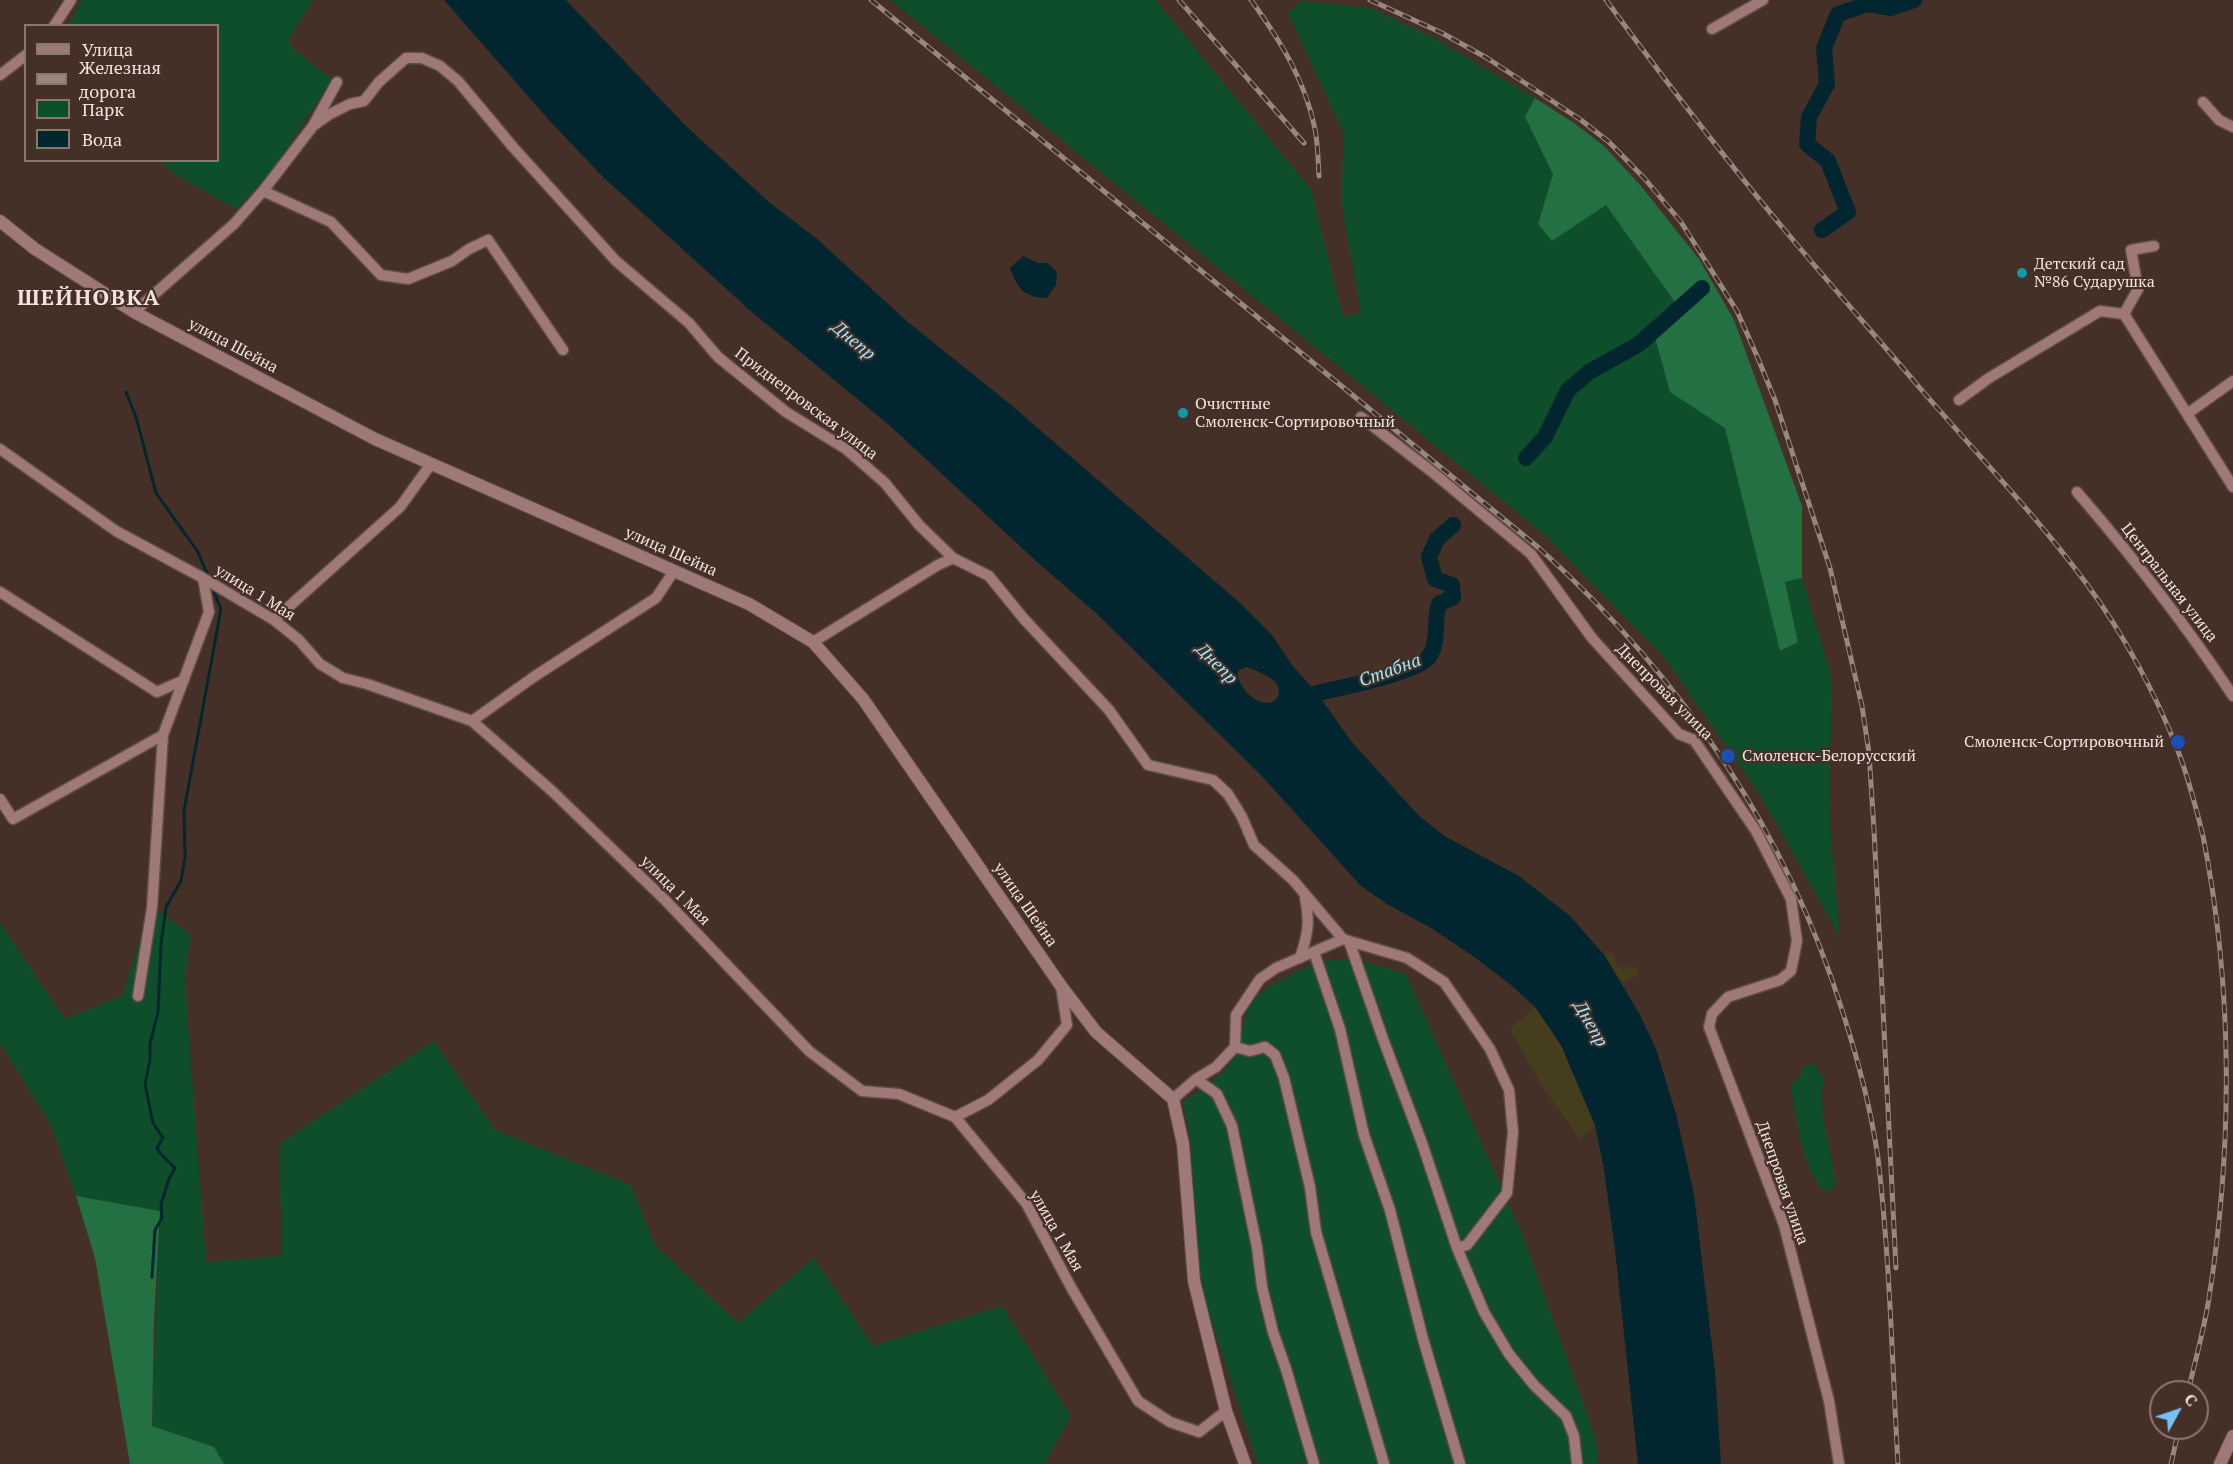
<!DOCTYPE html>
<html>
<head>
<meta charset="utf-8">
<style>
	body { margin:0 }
	#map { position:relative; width:2233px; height:1464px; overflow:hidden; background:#453027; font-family:"PT Serif",serif }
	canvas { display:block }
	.legend { position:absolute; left:24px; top:24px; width:195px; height:138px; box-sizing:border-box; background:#453027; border:2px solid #8a7870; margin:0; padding:8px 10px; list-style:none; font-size:18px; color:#f1e3dd }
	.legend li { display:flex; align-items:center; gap:12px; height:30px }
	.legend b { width:30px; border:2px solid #8a7870 }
	.north { position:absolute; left:2149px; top:1380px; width:60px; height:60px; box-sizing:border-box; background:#453027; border:2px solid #8a7870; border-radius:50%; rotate:50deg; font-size:16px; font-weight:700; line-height:24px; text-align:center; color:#f1e3dd }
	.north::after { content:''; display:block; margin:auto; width:21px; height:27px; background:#75c0f6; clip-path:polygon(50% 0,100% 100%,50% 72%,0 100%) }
</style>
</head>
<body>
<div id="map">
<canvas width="2233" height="1464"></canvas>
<ul class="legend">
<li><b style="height:8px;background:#9e7977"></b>Улица</li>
<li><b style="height:8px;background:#98877f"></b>Железная дорога</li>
<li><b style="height:16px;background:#0e4e2b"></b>Парк</li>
<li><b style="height:16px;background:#02262f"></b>Вода</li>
</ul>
<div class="north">С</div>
</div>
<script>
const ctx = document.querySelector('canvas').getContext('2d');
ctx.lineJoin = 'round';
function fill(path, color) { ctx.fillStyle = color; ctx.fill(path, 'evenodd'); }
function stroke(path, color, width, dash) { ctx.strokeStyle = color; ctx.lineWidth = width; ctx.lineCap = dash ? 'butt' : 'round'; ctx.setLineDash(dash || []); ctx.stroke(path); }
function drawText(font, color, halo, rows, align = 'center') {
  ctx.font = font + ' "PT Serif",serif'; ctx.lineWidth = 4.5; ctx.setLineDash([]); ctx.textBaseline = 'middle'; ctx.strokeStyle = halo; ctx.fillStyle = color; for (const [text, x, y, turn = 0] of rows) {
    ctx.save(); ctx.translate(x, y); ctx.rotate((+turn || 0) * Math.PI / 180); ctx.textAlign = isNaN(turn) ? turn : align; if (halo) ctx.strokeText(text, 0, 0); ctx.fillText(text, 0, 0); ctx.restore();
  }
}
const green = new Path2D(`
	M81,0H313L289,38L291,47L332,79L274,168L237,209L179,177L160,161L218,160V26H69Z
	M891,0H1155L1311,189L1343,317L1361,313L1341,201L1344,134L1288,13L1302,1L1371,8L1436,39L1535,98L1525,117L1553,174L1538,224L1552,241L1606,204L1679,308L1653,330L1670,391L1725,428L1780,651L1798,642L1785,581L1802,578L1832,679L1829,815L1840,937L1761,796L1665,658L1545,535Z
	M150,905L190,934L185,984L206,1262L282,1256L279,1144L434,1041L495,1130L631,1185L655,1245L738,1323L814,1258L873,1346L1002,1306L1071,1416L1044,1464H224L214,1447L152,1426L160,1211L76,1196L51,1125L0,1043V923L65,1019L123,995Z
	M1357,959L1406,974L1523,1236L1596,1439L1598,1464H1258L1207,1307L1197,1257L1191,1146L1183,1102C1198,1091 1217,1080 1229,1065C1243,1048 1241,1023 1250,1004C1257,990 1309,964 1325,961C1335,959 1347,959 1357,959Z
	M1811,1064L1815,1065L1824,1079C1817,1113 1832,1149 1836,1184L1827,1192C1803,1178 1795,1111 1791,1085L1801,1074L1804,1067Z`);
const forest = new Path2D(`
	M1535,98L1574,123L1604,146L1641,186L1699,259L1734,320L1802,506V578L1785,582L1798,642L1780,651L1725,428L1670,392L1653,330L1679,308L1606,205L1552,241L1538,224L1553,174L1525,117Z
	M76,1196L160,1211L154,1319L152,1426L214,1447L224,1464H130L95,1258Z`);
const sand = new Path2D(`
	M1613,953L1618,967H1635L1640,974L1622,983L1605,956Z
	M1535,1007L1561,1045L1595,1125L1580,1139L1542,1086L1510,1029Z`);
const water = new Path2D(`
	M444,0H566L687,127L770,203L816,238L909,323L1010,404L1240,603L1272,635L1292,665L1317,693L1351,741L1418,815L1446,837L1519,876L1570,916L1605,956L1640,1015L1656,1049L1676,1114L1694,1194L1715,1371L1721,1464H1638L1615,1250L1604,1169L1595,1125L1561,1045L1535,1007L1511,985L1473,956L1431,928L1387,904L1361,886L1262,776L1096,613L1036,561L889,425L753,313L604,178L549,120ZM1247,667C1257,672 1285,679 1278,696C1276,700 1272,703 1267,703C1253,703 1236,685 1238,671Z
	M1023,256L1038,263H1047L1057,272L1056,285L1047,298C1023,297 1018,289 1010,268Z`);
const stream = new Path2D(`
	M126,392L136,417L156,493L198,552L208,576
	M152,1277L155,1230L162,1218L161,1204L169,1179L175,1168L160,1153L157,1148L163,1138L153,1123L145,1084L150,1060V1044L158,1012L161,944L166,907L181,881L185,857L184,811L221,609L212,587`);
const river = new Path2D(`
	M1822,230L1848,212L1828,161L1807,144L1809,117L1827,84L1824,48L1838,14L1868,4L1891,8L1914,0
	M1526,458L1545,437L1568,390L1589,372L1639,344L1702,288
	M1309,714L1317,693C1340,688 1414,673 1428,658C1430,656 1434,648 1434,645C1438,632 1434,617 1439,604L1453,597L1452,585L1435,579L1429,557L1437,539L1453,525`);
const minor = new Path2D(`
	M54,26L71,0
	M1712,29L1763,0
	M0,75L26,55
	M2203,102L2219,120L2233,127
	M313,126L330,114L350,104L364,101L379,82L406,58H422L440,66L458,81L513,147L616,261L689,323L718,357L786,412L846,449L885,483L919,525L953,558L989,576L1024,619L1109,710L1148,765L1213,780L1228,794L1242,817L1254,845L1293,880L1343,939
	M263,191L331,222L381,275L408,279L452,261L469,249L488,240L563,350
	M134,312L234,224L263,191L313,126L337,82
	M2124,314L2233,487
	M2124,314L2138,289L2131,250L2154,246
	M1959,400L1989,378L2100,311L2124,314
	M2187,414L2233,381
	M1361,417L1431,471L1531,554L1592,638L1679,734L1694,740L1756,831L1791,899L1797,941L1791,971L1780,980L1728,997L1712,1014L1709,1027L1784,1225L1829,1401L1839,1464
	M0,449L116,531L203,578L274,620L299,640L320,664L343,678L367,684L472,721L552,791L665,900L809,1051L862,1091L899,1094L955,1117L1026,1203L1072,1289L1138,1401L1170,1422L1199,1432L1226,1411
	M2077,492C2133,557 2186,625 2233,696
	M0,592L157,692L184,680
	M274,620L400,507L431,464
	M813,642L938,565L953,558
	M472,721L535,676L656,598L674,571
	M0,799L13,819L163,735
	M1314,952L1340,1029L1364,1135L1390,1210L1423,1339L1460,1464
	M1300,958C1308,934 1310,922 1305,898
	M138,996L152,908L163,735L209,612L203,578
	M1235,1047L1250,1051L1265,1047L1275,1055L1284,1078L1310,1187L1316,1232L1384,1464
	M1196,1079L1217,1094L1232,1126L1257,1247L1262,1287L1273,1332L1286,1369L1314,1464
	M1173,1099L1196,1079L1216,1067L1235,1047L1236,1015L1260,979L1276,968L1343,939L1349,941L1407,958L1444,982L1490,1049L1509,1090L1513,1132L1507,1193L1467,1245L1457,1248L1422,1143L1383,1039L1349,941
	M955,1117L988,1100L1038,1060L1067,1025L1061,986
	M1457,1248L1484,1312L1509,1354L1534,1385L1566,1416L1574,1436L1577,1464`);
const tertiary = new Path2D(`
	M0,221L35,249L134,312L375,439L749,604L813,642L863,699L1061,986L1096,1032L1173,1099L1183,1144L1194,1281L1226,1411L1245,1464
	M2220,1464L2233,1436`);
const rail = new Path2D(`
	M871,0L1539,548C1681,676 1786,830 1843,1013C1858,1060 1871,1109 1878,1158C1890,1259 1892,1362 1898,1464
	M1179,0L1304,143
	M1251,0C1280,40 1305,80 1315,129C1318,144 1318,160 1319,176
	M1370,0L1442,33L1487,58L1581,120L1609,142L1645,179L1681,222L1737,311L1757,356L1775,400L1830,568L1862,706L1869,753L1874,830L1896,1268
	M1606,0C1669,86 1735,172 1804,253C1842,298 1881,342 1919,387C1975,452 2035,514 2086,583C2123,633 2156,694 2178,751C2189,779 2196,808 2203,836C2233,987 2233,1146 2209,1298C2204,1330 2195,1361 2188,1392
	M2171,1464L2179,1428`);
const markers = [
	[2022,273,6,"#0f9aa8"],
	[1183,413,6,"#0f9aa8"],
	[2178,742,8,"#1a4fb4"],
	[1728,756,8,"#1a4fb4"]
];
const poiNames = [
	["Детский сад",2034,264],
	["№86 Сударушка",2034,282],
	["Очистные",1195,404],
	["Смоленск-Сортировочный",1195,422],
	["Смоленск-Сортировочный",2164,742,"right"],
	["Смоленск-Белорусский",1742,756]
];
const streetNames = [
	["улица Шейна",233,346,28],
	["Приднепровская улица",806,404,37],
	["улица Шейна",671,552,24],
	["Центральная улица",2169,583,52],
	["улица 1 Мая",255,593,32],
	["Днепровая улица",1664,692,45],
	["улица 1 Мая",675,891,45],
	["улица Шейна",1025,905,55],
	["Днепровая улица",1782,1183,71],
	["улица 1 Мая",1056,1231,60]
];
const waterNames = [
	["Днепр",853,341,40],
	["Днепр",1216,664,45],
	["Стабна",1390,671,-20],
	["Днепр",1590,1024,60]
];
const districtNames = [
	["ШЕЙНОВКА",89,299]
];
fill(green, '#0e4e2b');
fill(forest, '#237143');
fill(sand, '#463d1d');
fill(water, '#02262f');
stroke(stream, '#02262f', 3);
stroke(river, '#02262f', 16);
stroke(minor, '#614d44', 13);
stroke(tertiary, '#614d44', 14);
stroke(minor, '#9e7977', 10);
stroke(tertiary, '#9e7977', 12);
stroke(rail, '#98877f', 5);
stroke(rail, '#453027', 3, [9]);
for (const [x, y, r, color] of markers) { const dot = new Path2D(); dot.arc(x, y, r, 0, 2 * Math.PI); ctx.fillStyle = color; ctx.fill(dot); stroke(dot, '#453027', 2); }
drawText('16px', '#f1e3dd', '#453027', poiNames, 'left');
drawText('16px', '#f1e3dd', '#453027', streetNames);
drawText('italic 18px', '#9ce8ff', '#453027', waterNames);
ctx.letterSpacing = '1.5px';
drawText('bold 22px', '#f1e3dd', '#453027', districtNames);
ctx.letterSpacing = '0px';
</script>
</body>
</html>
